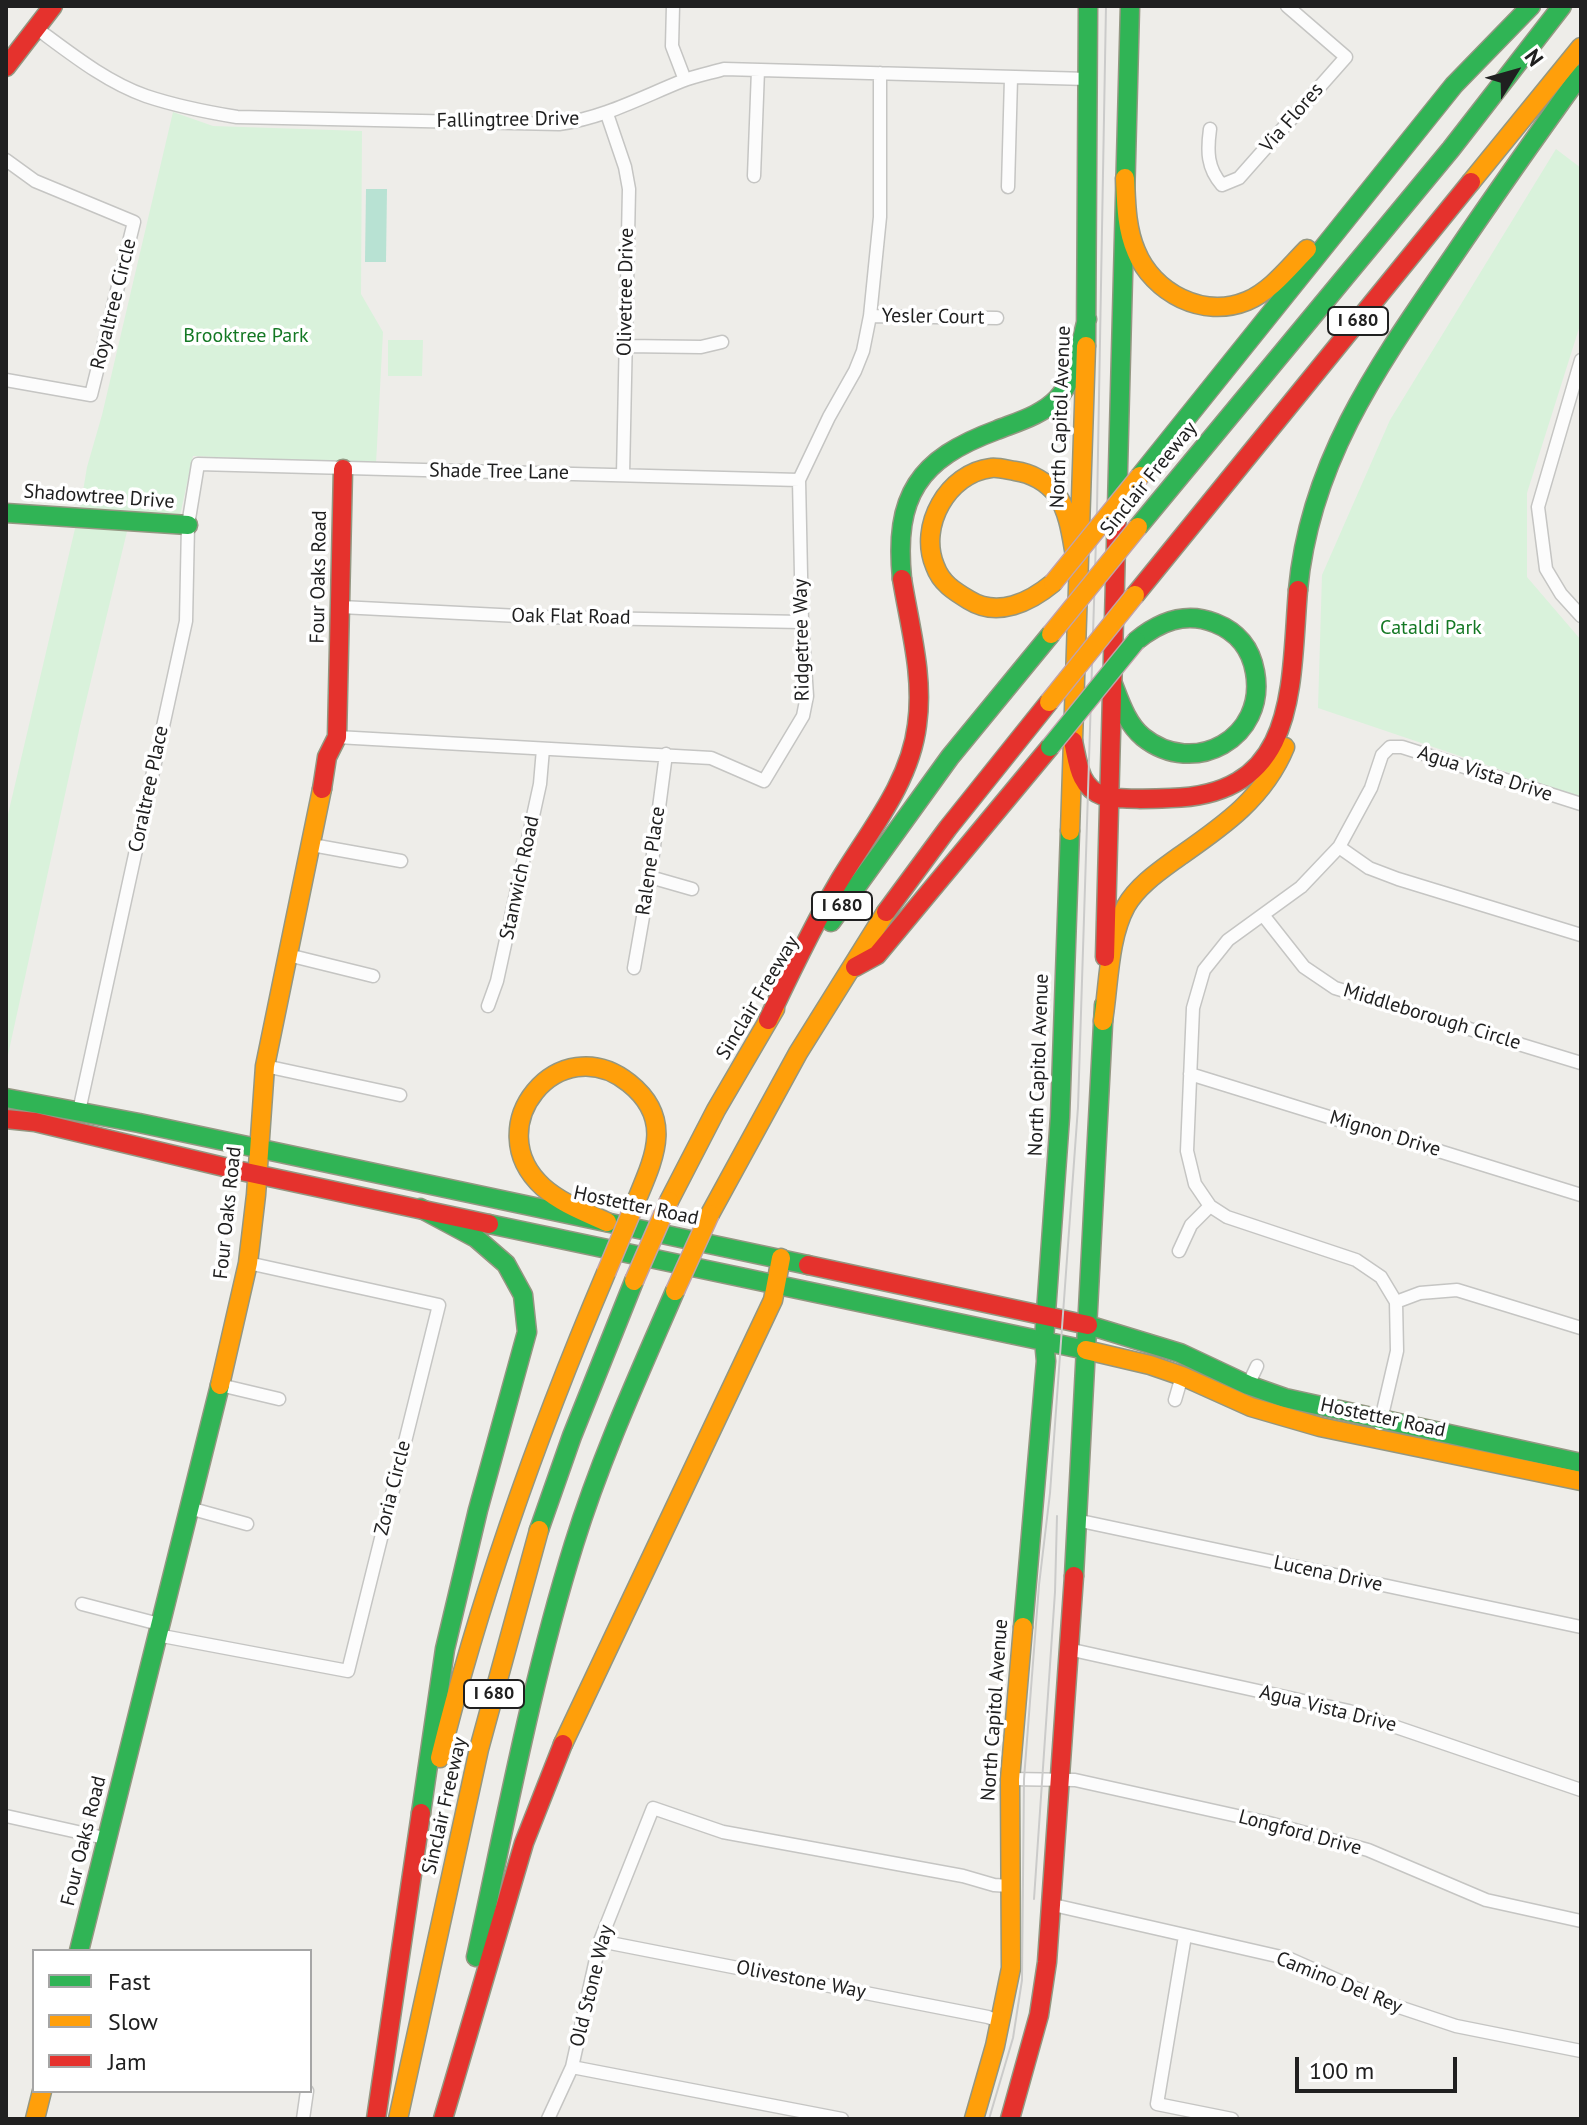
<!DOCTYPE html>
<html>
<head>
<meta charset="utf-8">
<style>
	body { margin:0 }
	#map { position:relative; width:1587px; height:2125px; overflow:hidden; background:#eeede9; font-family:"PT Sans",sans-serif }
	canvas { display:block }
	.frame { position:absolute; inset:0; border:8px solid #202020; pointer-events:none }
	.legend { position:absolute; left:32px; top:1949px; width:280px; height:144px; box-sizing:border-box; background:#fff; border:2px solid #a6a6a6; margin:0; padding:10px 14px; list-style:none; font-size:24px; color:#202020 }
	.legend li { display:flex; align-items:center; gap:16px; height:40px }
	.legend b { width:40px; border:2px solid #a6a6a6 }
	.north { position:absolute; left:1475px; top:32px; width:80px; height:80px; -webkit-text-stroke:6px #fff; paint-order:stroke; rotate:53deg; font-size:22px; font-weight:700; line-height:32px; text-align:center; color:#202020 }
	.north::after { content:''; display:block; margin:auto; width:28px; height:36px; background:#202020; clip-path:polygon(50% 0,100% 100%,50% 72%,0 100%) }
	.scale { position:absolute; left:1295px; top:2057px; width:162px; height:36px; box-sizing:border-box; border:4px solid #202020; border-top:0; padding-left:10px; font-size:24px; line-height:28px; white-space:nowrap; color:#202020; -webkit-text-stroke:6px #fff; paint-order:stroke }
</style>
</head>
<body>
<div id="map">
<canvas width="1587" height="2125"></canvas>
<div class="frame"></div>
<ul class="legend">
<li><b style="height:10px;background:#30b455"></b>Fast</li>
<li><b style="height:10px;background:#ff9f0a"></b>Slow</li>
<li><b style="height:10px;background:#e5322d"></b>Jam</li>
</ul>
<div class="north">N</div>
<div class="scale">100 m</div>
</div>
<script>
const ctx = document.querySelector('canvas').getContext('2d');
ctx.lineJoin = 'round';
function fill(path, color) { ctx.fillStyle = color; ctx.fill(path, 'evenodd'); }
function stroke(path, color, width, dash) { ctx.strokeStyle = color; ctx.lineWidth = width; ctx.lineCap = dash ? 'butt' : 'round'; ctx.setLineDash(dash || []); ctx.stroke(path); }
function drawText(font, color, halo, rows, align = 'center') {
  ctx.font = font + ' "PT Sans",sans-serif'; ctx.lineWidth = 7; ctx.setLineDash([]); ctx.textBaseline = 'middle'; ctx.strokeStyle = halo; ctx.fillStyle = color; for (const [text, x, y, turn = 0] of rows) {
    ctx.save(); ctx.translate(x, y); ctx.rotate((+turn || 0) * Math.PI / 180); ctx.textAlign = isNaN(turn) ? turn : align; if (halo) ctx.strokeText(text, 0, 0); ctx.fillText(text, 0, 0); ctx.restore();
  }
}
const park = new Path2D(`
	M173,112L213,126L362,131L361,294L383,332L376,464L193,456L179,520L131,515L80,726L6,1064V823L81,503L87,467L102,415Z
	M1556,149L1581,168V322L1527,493V577L1581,640V797L1318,708L1322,575L1390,420Z
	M388,340H423L422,376H388Z`);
const pitch = new Path2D(`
	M366,189H387L386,262H365Z`);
const street = new Path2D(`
	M673,6L672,46L685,80
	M36,28C70,53 106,82 146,96C176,106 206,112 237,117L559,124C603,118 640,98 682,81C695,76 710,73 724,69L1088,79
	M607,114L625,167L629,189L623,475
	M1210,129C1207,151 1207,168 1222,185L1239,178L1346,57L1287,6
	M6,160L35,181L134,222L91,395L6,380
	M754,176L758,70
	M1008,187L1011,78
	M870,316L997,318
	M625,346L701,347L722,342
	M1581,360L1538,507L1546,569L1561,594L1581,616
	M341,607L539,617L802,622
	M337,737L711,758L764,781L803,716L807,696L802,622L799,480L829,417L855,371L863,351L870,316L880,217V73
	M312,845L401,861
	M1339,847L1369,868L1398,879L1581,935
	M650,877L692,889
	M1263,915L1304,967L1335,988L1581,1063
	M288,955L373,976
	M634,968L650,877L666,754
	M488,1006L497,981L540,784L543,749
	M265,1066L400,1095
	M1190,1074L1581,1195
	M79,1111L186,621L188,525L198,464L799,480
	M1179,1251L1191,1225L1210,1206
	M1396,1302L1420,1293L1457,1290L1581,1328
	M220,1385L279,1399
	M1248,1385L1257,1366
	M1175,1400L1182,1376
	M1380,1424L1397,1351L1396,1302L1381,1277L1356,1260L1227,1217L1210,1206L1195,1184L1187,1151L1193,1008L1204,970L1228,940L1301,887L1339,847L1371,788L1382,755L1390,747H1402L1581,804
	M189,1508L247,1524
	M1076,1520L1581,1627
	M82,1604L159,1624
	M157,1635L348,1671L439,1305L248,1263
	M1068,1649L1349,1711L1581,1790
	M1010,1779L1075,1780L1269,1823L1368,1850L1486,1900L1581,1921
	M6,1816L109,1839
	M1049,1904L1290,1959L1396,2006L1456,2026L1581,2051
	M1185,1936L1157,2104L1232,2119
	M600,1941L988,2017L1001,2022
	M572,2067L842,2119
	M303,2119L307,2091
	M548,2119L572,2067L600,1941L653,1808L723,1832L963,1876L994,1885L1009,1886`);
const fast = new Path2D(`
	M1086,346L1088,6
	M1140,476L1454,85L1531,6
	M1117,507L1130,6
	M6,513L188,525
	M1138,527L1451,149L1562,6
	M902,579C894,496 918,459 997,430C1017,422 1042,415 1057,399C1076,379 1080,345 1087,319
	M1298,590C1310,460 1380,363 1452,258C1494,196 1537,135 1581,74
	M1113,684C1120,702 1127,724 1143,737C1194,778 1267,738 1255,672C1251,649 1238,632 1215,623C1185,611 1159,622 1136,641
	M831,922L950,757L1051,634
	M6,1098L139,1123L808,1265
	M420,1208L476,1238L506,1264L523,1295L527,1332L478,1510L445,1649L421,1813
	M489,1224L1086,1350
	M1088,1325L1180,1353L1248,1385L1285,1398L1581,1463
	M539,1530L572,1436L634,1281
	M1074,1576L1104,1005
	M1023,1627L1046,1361L1044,1340L1060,1117L1070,831
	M79,1951L220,1385
	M476,1957C506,1819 532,1679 574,1544C601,1457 639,1374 675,1291`);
const slow = new Path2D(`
	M1125,178C1126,202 1126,228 1136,251C1153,293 1203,319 1247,301C1271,291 1289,267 1307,249
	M1471,182L1581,47
	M1053,583C1030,602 998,618 969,600C954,591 941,583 935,566C918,526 948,473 991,468C998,467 1008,470 1015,471C1031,473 1047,482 1057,495C1071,516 1072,543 1077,566
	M1070,831L1086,346
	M1103,1021C1109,985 1108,939 1126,906C1138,885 1161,870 1180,856C1223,826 1264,798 1285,747
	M669,1201L716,1110L775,1009
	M710,1214L798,1053L886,912
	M607,1222C585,1212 561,1203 543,1187C477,1127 559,1027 629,1083C673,1118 655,1156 637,1199
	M1086,1350L1150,1365L1182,1376L1251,1407L1320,1427L1581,1481
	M220,1385L248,1263L256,1195L265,1066L322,789
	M563,1744L773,1300L781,1258
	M440,1758C481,1591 539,1431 606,1273
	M35,2119L42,2091
	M398,2119L479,1749L539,1530
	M974,2119L995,2046L1011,1968L1010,1779L1023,1627`);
const jam = new Path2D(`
	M6,67L53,6
	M1135,595L1471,182
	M1073,741C1078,763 1079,787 1103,796C1125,800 1149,799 1171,798C1299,795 1290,686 1298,590
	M322,789L327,757L337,737L343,469
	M886,912L948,828L1049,702
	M1105,957L1117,507
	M855,967L877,955L1050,747
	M768,1020C790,974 812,927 838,883C867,834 910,784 917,725C924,676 910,628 902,579
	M6,1119L35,1122L241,1171L489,1224
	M808,1265L1088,1325
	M376,2119L421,1813
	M443,2119L524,1843L563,1744
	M1010,2119L1039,2015L1047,1962L1074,1576`);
const tram = new Path2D(`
	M1034,1899L1055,1592L1057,1516
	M989,2119L1013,2038L1022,1980L1024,1779L1039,1585L1050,1493L1078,1107L1097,508L1106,6`);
const fastBridge = new Path2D(`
	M1050,747L1136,641`);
const slowBridge = new Path2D(`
	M1053,583L1140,476
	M1051,634L1138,527
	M1049,702L1135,595
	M606,1273L637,1199
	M634,1281L669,1201
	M675,1291L710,1214`);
const shields = [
	[1358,321,60],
	[842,906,60],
	[494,1694,60]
];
const shieldNames = [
	["I 680",1358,321],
	["I 680",842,906],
	["I 680",494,1694]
];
const streetNames = [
	["Via Flores",1292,118,-49],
	["Fallingtree Drive",508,120,-1],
	["Olivetree Drive",626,292,-89],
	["Royaltree Circle",114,304,-76],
	["Yesler Court",933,317,1],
	["North Capitol Avenue",1061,417,-88],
	["Shade Tree Lane",499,472,1],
	["Sinclair Freeway",1149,479,-51],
	["Shadowtree Drive",99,497,4],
	["Four Oaks Road",319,577,-89],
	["Oak Flat Road",571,617,1],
	["Ridgetree Way",802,640,-91],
	["Agua Vista Drive",1485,774,18],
	["Coraltree Place",149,789,-78],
	["Ralene Place",651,861,-82],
	["Stanwich Road",520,878,-78],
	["Sinclair Freeway",758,998,-59],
	["Middleborough Circle",1432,1017,17],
	["North Capitol Avenue",1039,1065,-88],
	["Mignon Drive",1385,1134,17],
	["Hostetter Road",636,1206,12],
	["Four Oaks Road",228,1213,-84],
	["Hostetter Road",1383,1418,12],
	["Zoria Circle",393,1488,-76],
	["Lucena Drive",1328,1574,12],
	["Agua Vista Drive",1328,1709,14],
	["North Capitol Avenue",995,1710,-86],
	["Sinclair Freeway",445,1806,-77],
	["Longford Drive",1300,1833,15],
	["Four Oaks Road",84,1841,-76],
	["Olivestone Way",801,1980,11],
	["Camino Del Rey",1339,1983,22],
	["Old Stone Way",592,1986,-76]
];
const parkNames = [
	["Brooktree Park",246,336],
	["Cataldi Park",1431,628]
];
fill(park, '#d9f2db');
fill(pitch, '#b8e2d3');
stroke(street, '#c5c5c3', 15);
stroke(fast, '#949782', 21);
stroke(slow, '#949782', 21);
stroke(jam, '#949782', 21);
stroke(street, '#fcfcfc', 12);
stroke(fast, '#30b455', 18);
stroke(slow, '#ff9f0a', 18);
stroke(jam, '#e5322d', 18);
stroke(tram, '#cbcbca', 2);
stroke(fastBridge, '#c1a3a9', 21, []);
stroke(slowBridge, '#c1a3a9', 21, []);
stroke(fastBridge, '#30b455', 18);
stroke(slowBridge, '#ff9f0a', 18);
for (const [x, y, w] of shields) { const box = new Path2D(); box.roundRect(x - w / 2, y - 14, w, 28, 6); ctx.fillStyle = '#fff'; ctx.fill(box); stroke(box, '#202020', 2); }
drawText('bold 18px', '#202020', null, shieldNames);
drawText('20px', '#202020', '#fff', streetNames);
drawText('20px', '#147824', '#fff', parkNames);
</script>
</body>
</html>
